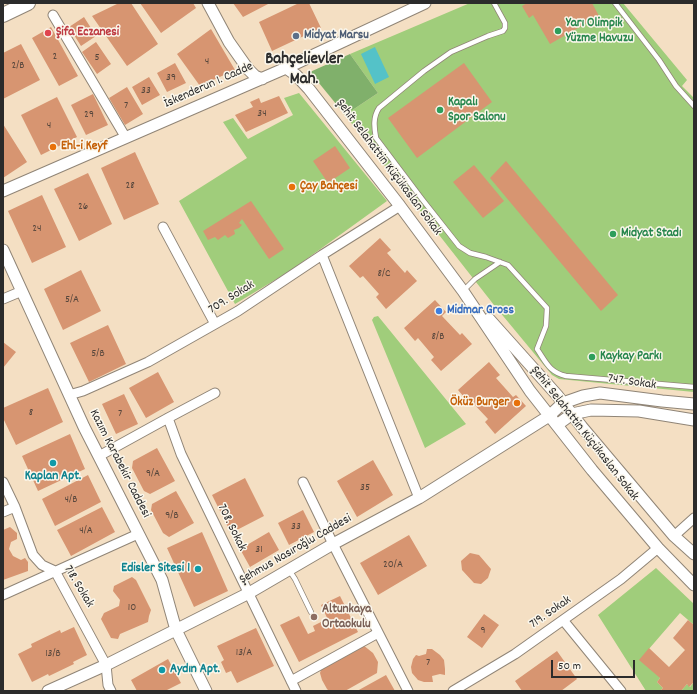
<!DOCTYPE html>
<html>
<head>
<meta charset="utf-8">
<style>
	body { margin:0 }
	#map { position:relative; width:697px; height:694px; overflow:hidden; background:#f4dfc3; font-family:Dekko,sans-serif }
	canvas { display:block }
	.frame { position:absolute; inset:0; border:4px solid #2b2b2b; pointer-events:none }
	.scale { position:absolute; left:551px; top:660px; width:84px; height:18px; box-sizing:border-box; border:2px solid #2b2b2b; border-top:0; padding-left:5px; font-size:12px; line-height:14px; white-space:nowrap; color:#2b2b2b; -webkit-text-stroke:3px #fbf7ec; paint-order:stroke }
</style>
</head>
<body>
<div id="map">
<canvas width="697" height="694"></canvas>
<div class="frame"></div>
<div class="scale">50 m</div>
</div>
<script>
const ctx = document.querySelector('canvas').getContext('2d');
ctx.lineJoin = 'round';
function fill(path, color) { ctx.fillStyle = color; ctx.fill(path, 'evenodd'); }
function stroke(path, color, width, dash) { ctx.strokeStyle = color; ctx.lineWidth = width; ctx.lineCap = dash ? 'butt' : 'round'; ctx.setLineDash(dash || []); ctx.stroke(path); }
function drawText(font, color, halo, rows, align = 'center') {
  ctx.font = font + ' Dekko,sans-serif'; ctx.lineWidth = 3; ctx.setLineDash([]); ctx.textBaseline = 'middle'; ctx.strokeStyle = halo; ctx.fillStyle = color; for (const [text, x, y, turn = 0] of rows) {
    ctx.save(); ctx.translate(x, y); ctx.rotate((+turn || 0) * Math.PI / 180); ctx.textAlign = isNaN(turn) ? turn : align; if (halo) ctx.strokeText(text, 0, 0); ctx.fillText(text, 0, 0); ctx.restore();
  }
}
const green = new Path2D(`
	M470,3H623L687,80L682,86L694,98V392L559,379L552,375L494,305L345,115L378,93L350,54Z
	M299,93L387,201L290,271L235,304L179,201L247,158L223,122L233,118L248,139L293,115L284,98Z
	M378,316L466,424L425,448L372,320L374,317Z
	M656,568L694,604V625L680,613L648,650L660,678L657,682L663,688L660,691H646L598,615Z
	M694,682V691H681L687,684L690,687Z`);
const forest = new Path2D(`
	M350,54L378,93L345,115L310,72Z`);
const water = new Path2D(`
	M375,47L389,77L375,84L361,54Z`);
const building = new Path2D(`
	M119,3H131L158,44L127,66L92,16Z
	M140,3H193L196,8L161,33Z
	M233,3H270L243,17Z
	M299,3H309L321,28L272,51L259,22Z
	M527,3H592L599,16L550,44L533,15L529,18L522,6Z
	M84,17L96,36L81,46L69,27Z
	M51,27L78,76L59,86L32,38Z
	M211,29L235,70L200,86L177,54Z
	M96,42L111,64L97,74L82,52Z
	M21,44L40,80L3,99V53Z
	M175,63L186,83L167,92L157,73Z
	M464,63L492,102L417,158L388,118Z
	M149,77L160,95L142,105L132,87Z
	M127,87L143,114L125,125L109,98Z
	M93,94L108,125L86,135L71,105Z
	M279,96L288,113L246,132L235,115L253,107L250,102L259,98L261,103Z
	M57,97L77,137L41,155L21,115Z
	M3,124L27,162L3,178Z
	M335,146L350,168L328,183L313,161Z
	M135,152L159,204L124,220L101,168Z
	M506,161L618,295L601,311L490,178Z
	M474,165L504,201L483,218L453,182Z
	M88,173L112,224L79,241L54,189Z
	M42,195L66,247L32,263L8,211Z
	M251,201L284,249L269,259L242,219L239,223L242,225L239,228L234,230L235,234L228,238L225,235L218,240L215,237L208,240L203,231Z
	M380,238L391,250L387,253L405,273L407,270L417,281L386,309L376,297L379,294L363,276L360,278L349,266Z
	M81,270L101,311L63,330L44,289Z
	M435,300L446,312L442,316L460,335L462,333L472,344L441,371L431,360L434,357L418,338L415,341L404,328Z
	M108,325L126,364L89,382L70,343Z
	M3,342L16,352L3,368Z
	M489,362L500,375L496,378L513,397L516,395L526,406L495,434L485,422L488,419L471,401L469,403L458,390Z
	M158,372L174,402L146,418L129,388Z
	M48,388L63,422L16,445L3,418V408Z
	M124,394L138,424L116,434L102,404Z
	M70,434L85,469L38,491L22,456Z
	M157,448L175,481L150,494L144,491L132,468L133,461Z
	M373,460L393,495L357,517L337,481Z
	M88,475L101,502L55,526L42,499Z
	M245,478L264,516L231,533L212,495Z
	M176,491L194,523L169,537L163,533L151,510L152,504Z
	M102,507L115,532L71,556L57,530Z
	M303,510L314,532L289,545L278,523Z
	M10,527L17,533V539L11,542L9,549L13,556L21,560L25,558L28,562V571L3,580V530Z
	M202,532L228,591L194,607L167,548Z
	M269,532L279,550L250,567L240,549Z
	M409,535L427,566L378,595L360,563Z
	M470,553L479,555L491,569L488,578L481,584L474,583L462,570L461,561Z
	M132,577L136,580L151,610L149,616L148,622L120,634L118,639L111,638L101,619L104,613L119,606L120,600L113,591L114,586Z
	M340,596L358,632L299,662L280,625L299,616L308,634L315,631L313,626L321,622L324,627L330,624L321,605Z
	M484,614L499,625L482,648L467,637Z
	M688,620L694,625V682L689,687L687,684L681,691H660L663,688L657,682L660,678L639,660L649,648L669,667L685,650L673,638Z
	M74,627L87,655L73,662L74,664L49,676L48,674L32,682L18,654L32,647L31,644L60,630L61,633Z
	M256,628L274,666L237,683L231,671L226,673L221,662L224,660L217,646Z
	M363,645L373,653L378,662L377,673L345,691H329L327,689L322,680L320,673L321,670L324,666Z
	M427,649H432L440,655L444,660L445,669V675L440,674L432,676L433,682H424L418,680L412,673L411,667L413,659L416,655L419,656L426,654Z
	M557,651L577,679L561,691H522L515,681Z
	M168,659L181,683L165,691H137L131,680Z
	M386,675L395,691H357Z`);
const service = new Path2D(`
	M494,3L505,23V28L503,31L488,36L451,52L424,71L379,108C373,117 374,127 376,138L422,199L459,246L470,253L486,257L508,265L547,308L546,326L537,349C546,362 549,372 566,376L694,387
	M615,3L659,60L676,86L694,106
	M463,291L475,279L500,262
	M289,570L295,579L311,612`);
const minor = new Path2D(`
	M53,15L126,138
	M163,227L215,324
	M322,255L419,498
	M3,299L22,291
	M69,395L83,391L148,362L238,311L322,255L400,206
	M168,418L181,454L296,691
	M99,456L168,418L215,393
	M3,482L15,507L33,555L42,565L55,571L106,665L108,685L111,691
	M303,482L333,544L408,691
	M3,512L15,507
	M674,536L694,518
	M3,595L138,534
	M563,620L621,691
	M291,681L378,633
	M453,691L515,654L621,579L658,548`);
const tertiary = new Path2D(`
	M208,3L229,42L248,69L255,76L262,79
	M286,68L296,75L309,89L400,206L463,291L530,391L592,470L658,548L694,585
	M3,191L286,68L425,3
	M3,250L84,427L162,580L176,630L206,691
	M489,319L557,395L582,427L674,536L694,554
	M557,425L572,414L591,410L639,411L694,420
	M48,691L106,665L249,593L333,544L419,498L549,416L563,403L583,396L600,393L662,401L694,404`);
const primary = new Path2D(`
	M3,15L28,3`);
const markers = [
	[558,31,4,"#2e9e5b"],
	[48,33,4,"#e0444e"],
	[296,36,4,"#5c6f8a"],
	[440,110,4,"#2e9e5b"],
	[53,147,4,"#e8710a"],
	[292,187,4,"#e8710a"],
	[613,234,4,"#2e9e5b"],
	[439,311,4,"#3f7fe0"],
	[592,357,4,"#2e9e5b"],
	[517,403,4,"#e8710a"],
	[53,463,4,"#0f9aa8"],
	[198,569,4,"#0f9aa8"],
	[314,617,4,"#8d6e63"],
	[162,670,4,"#0f9aa8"]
];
const numberNames = [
	["2",55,57],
	["5",97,58],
	["4",207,62],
	["2/B",18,66],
	["39",171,78],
	["33",146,91],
	["7",126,106],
	["34",262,114],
	["29",89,115],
	["4",49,126],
	["28",130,186],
	["26",83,207],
	["24",37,229],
	["8/C",384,274],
	["5/A",72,300],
	["8/B",438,337],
	["5/B",98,354],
	["8",31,413],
	["7",120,414],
	["9/A",153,474],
	["35",365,488],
	["4/B",71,500],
	["9/B",172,516],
	["33",296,527],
	["4/A",86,531],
	["31",259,550],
	["20/A",393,565],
	["10",132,608],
	["9",483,631],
	["13/A",244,653],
	["13/B",53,654],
	["7",428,663]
];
const leisureNames = [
	["Yarı Olimpik",566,24],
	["Yüzme Havuzu",566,39],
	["Kapalı",448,103],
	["Spor Salonu",448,118],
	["Midyat Stadı",621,234],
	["Kaykay Parkı",600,357]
];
const healthNames = [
	["Şifa Eczanesi",56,33]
];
const serviceNames = [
	["Midyat Marsu",304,36]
];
const streetNames = [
	["İskenderun 1. Cadde",209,86,-24],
	["Şehit Selahattin Küçükaslan Sokak",388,168,53],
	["709. Sokak",232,298,-32],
	["747. Sokak",632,383,8],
	["Şehit Selahattin Küçükaslan Sokak",584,434,52],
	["Kazım Karabekir Caddesi",119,464,63],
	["708. Sokak",231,528,64],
	["Şehmus Nasıroğlu Caddesi",296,550,-30],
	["718. Sokak",78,587,59],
	["719. Sokak",551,613,-35]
];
const foodNames = [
	["Ehl-i Keyf",61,147],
	["Çay Bahçesi",300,187],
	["Öküz Burger",509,403,"right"]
];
const shopNames = [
	["Midmar Gross",447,311]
];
const cultureNames = [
	["Kaplan Apt.",53,477],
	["Edisler Sitesi 1",190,569,"right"],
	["Aydın Apt.",170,670,"left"]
];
const educationNames = [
	["Altunkaya",322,610],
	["Ortaokulu",322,625]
];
const districtNames = [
	["Bahçelievler",304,61],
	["Mah.",304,81]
];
fill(green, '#a0cd7b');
fill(forest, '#80b06b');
fill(water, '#54c2c8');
fill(building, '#d79571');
stroke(service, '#908577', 6);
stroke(minor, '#908577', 11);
stroke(tertiary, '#908577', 13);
stroke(primary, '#908577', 16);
stroke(service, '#fff', 4.5);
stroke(minor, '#fff', 9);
stroke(tertiary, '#fff', 11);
stroke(primary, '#fff', 14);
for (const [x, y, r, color] of markers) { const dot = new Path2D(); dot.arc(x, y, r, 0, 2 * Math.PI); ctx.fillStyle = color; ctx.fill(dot); stroke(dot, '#fbf7ec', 1.5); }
drawText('11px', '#56463c', null, numberNames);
drawText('bold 13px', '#27864d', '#fbf7ec', leisureNames, 'left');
drawText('bold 13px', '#be3a42', '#fbf7ec', healthNames, 'left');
drawText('bold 13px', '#4e5e75', '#fbf7ec', serviceNames, 'left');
drawText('13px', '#2b2b2b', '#fbf7ec', streetNames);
drawText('bold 13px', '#c56008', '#fbf7ec', foodNames, 'left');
drawText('bold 13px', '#366cbe', '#fbf7ec', shopNames, 'left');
drawText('bold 13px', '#0d838f', '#fbf7ec', cultureNames);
drawText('bold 13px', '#785e54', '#fbf7ec', educationNames, 'left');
drawText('bold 17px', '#2b2b2b', '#fbf7ec', districtNames);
</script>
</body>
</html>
